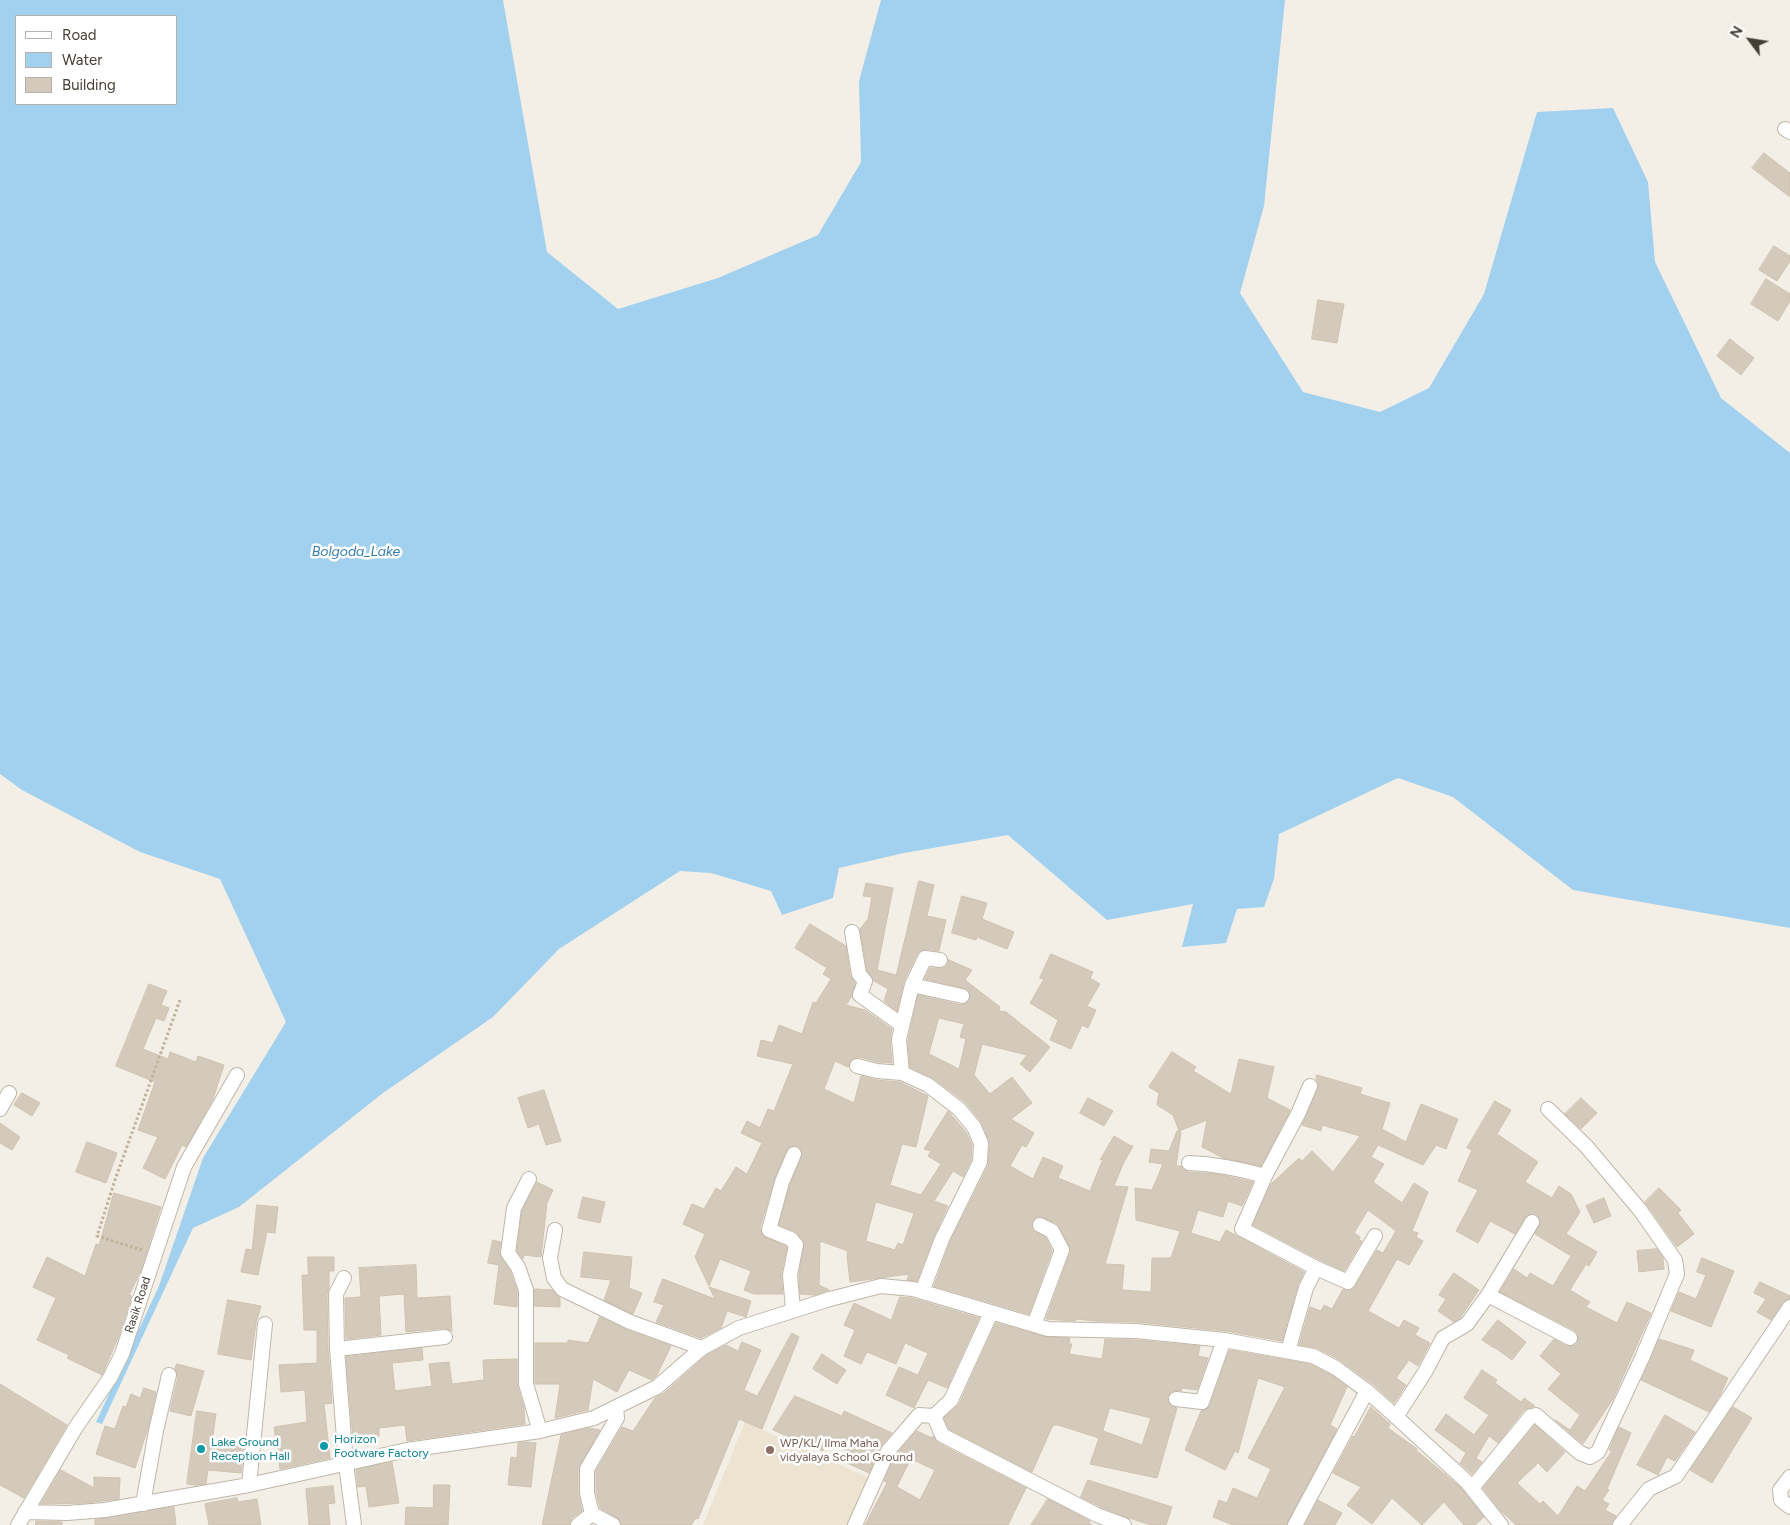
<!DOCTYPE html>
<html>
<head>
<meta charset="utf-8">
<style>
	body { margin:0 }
	#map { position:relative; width:1790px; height:1525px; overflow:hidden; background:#f3efe6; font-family:Figtree,sans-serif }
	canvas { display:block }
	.legend { position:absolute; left:15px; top:15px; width:162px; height:90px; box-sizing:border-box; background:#fff; border:1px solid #b5b2ae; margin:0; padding:6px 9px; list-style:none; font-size:15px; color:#453f35 }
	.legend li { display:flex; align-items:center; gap:10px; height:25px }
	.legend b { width:25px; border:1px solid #b5b2ae }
	.north { position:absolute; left:1725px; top:15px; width:50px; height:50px; -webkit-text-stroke:4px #fff; paint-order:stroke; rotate:301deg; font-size:14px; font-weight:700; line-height:20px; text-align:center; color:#453f35 }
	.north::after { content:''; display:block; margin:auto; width:18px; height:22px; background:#453f35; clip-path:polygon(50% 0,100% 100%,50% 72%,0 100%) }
</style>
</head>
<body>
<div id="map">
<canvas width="1790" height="1525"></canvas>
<ul class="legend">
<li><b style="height:6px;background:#fff"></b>Road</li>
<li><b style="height:14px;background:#a2d1ef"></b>Water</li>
<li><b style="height:14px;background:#d4cabb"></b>Building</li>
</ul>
<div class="north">N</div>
</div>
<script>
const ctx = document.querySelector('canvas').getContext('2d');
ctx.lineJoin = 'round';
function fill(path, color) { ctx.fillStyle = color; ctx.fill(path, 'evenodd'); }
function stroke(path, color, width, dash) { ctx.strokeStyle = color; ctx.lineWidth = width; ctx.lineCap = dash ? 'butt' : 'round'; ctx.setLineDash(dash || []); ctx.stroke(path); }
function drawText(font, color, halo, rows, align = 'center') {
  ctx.font = font + ' Figtree,sans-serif'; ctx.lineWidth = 5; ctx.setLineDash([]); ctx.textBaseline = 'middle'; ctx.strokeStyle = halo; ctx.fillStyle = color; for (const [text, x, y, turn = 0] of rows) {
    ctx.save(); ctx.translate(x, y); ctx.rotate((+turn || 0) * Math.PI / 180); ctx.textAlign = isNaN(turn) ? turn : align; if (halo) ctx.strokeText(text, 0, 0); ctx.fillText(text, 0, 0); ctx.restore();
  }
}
const education = new Path2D(`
	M745,1422L869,1478L847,1525H703Z`);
const water = new Path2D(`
	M0,0H503L547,252L618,309L718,278L818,235L861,162L859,81L881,0H1285L1264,206L1240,293L1303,392L1380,412L1429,388L1484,294L1537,112L1613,108L1648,182L1655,262L1721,398L1790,453V928L1573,890L1453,797L1398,778L1279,834L1274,879L1264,907L1237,909L1226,943L1182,947L1193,904L1107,920L1008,835L904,853L839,868L833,898L782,915L771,891L711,873L680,871L559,949L493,1017L383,1093L239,1207L193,1228L102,1424L96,1422L159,1286L203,1158L286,1022L220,879L140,852L22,790L0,774ZM16,16H176V104H16Z`);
const building = new Path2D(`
	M1764,153L1790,173V197L1752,168Z
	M1774,246L1790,256V261L1777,281L1759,270Z
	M1766,279L1790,294V301L1778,321L1751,304Z
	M1318,300L1344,304L1337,343L1312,339Z
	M1730,339L1754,358L1741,375L1717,356Z
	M919,881L934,885L927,916L946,920L939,951L926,949L920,951L917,954L904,981L897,1011L884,1001L888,989L874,981L867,970L860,929L868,919L872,897L863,896L866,883L893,888L877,970L896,975Z
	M962,896L987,903L982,919L1014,932L1007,949L977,937L976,940L952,933Z
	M810,924L846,946L850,975L855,983L852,996L846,1005L865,1010L892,1029L890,1039L892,1063L878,1062L859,1057L851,1060L848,1067L835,1061L824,1089L854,1103L861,1076L876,1080L900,1082L928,1096L916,1147L902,1144L890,1185L921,1195L941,1164L928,1156L931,1151L924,1149L948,1111L966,1132L972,1145L971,1160L963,1177L953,1171L934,1201L948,1206L934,1236L917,1281L907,1280L909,1274L850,1282L847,1256L848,1251L820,1241L819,1285L829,1290L815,1295L800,1294L799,1276L804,1242L795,1231L779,1225L790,1185L803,1153L798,1146L789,1147L786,1151L774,1180L760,1228L763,1236L787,1247L781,1274L783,1294H754L744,1290L751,1271L720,1259L709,1286L695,1257L705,1234L683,1224L692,1204L704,1209L716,1188L721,1191L736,1167L747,1174L762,1143L741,1133L747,1121L760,1128L768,1109L774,1111L793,1064L757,1056L761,1040L773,1043L779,1025L802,1034L813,1002L816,1003L831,979L823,974L827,968L795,948ZM876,1202L914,1213L903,1245L898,1243L895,1250L866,1241Z
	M1051,954L1093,972L1090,978L1100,984L1087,1006L1096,1010L1088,1028L1082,1025L1071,1049L1050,1040L1058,1020L1030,1003L1044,979L1040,978Z
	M949,960L972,970L965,980L1000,1007L999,1011L1006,1012L1050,1047L1030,1072L1020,1064L1027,1055L982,1044L974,1075L990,1094L1012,1077L1032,1103L1011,1119L1034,1133L1026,1147L1022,1145L1010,1166L1033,1179L1043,1157L1063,1166L1058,1178L1090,1191L1103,1159L1100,1160L1114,1136L1129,1145L1133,1146L1123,1164L1114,1186L1128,1187L1105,1264L1124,1265L1122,1290L1151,1292L1152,1258H1171L1180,1231L1136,1220L1135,1188L1152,1190L1163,1164L1149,1162L1151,1149L1169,1151L1177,1131L1181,1132L1176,1166H1181L1188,1172L1217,1174L1253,1182L1242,1206L1228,1201L1223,1217L1198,1210L1191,1233L1220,1242L1226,1230L1304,1272L1298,1285L1282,1341L1225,1331L1137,1322L1095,1321L1076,1319L1075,1321L1046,1319L1071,1250L1059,1226L1056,1223L1040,1216L1032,1221V1229L1046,1238L1052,1251L1029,1314L934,1286L950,1242L988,1166L990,1143L982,1123L965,1102L933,1078L910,1067L908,1040L918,995L961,1005L965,1004L970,998V993L964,988L925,979L930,968H944L947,965ZM939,1018L964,1024L960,1037L966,1039L959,1069L929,1054Z
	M149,984L167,991L161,1005L169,1008L164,1021L156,1018L143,1049L168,1059L170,1052L196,1062L198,1056L224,1065L213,1099L186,1147L182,1145L165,1179L143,1168L158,1137L138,1130L155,1082L116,1066Z
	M1172,1052L1196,1067L1193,1071L1231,1094L1239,1059L1274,1067L1267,1098L1290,1110L1285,1121L1283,1120L1284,1122L1261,1166L1223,1158L1202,1147L1207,1120L1179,1131L1173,1115L1157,1105L1159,1093L1149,1087Z
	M1317,1075L1362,1088L1360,1094L1390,1103L1382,1129L1406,1142L1421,1104L1458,1119L1446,1149L1436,1145L1423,1165L1378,1145L1371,1157L1384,1164L1373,1182L1402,1203L1414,1183L1428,1192L1412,1231L1418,1233L1416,1237L1423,1241L1409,1265L1397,1259L1368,1311L1399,1328L1404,1320L1419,1328L1415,1335L1430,1343L1418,1366L1409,1360L1396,1378L1406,1385L1394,1403L1373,1384L1340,1360L1317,1348L1299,1345L1310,1307L1321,1311L1324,1305L1332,1309L1343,1289L1349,1291L1355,1287L1377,1250L1383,1253L1396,1231L1368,1210L1354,1233L1360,1237L1359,1240L1362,1241L1344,1271L1320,1260L1253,1225L1271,1184L1299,1158L1302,1161L1312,1151L1333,1172L1360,1136L1322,1125L1321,1131L1302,1125L1318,1089L1319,1084L1316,1080Z
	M544,1090L561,1141L546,1145L539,1124L528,1128L518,1098Z
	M22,1093L40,1103L32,1116L14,1105Z
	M1088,1098L1113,1111L1104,1126L1080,1113Z
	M1581,1098L1597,1113L1581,1129L1565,1114Z
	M1495,1101L1511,1110L1497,1134L1538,1162L1525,1182L1552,1198L1559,1186L1571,1194L1580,1212L1566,1234L1597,1252L1589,1266L1586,1264L1570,1290L1590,1302L1586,1307L1617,1323L1627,1302L1651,1313L1613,1399L1583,1444L1555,1420L1570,1430L1580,1415L1548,1389L1561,1374L1540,1356L1554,1339L1566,1346H1574L1578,1342V1334L1574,1330L1500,1292L1514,1269L1527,1278L1530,1273L1553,1286L1571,1256L1535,1234L1541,1222L1537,1215L1533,1213L1525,1217L1515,1234L1490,1221L1478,1243L1456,1231L1478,1190L1458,1181L1472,1150L1467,1148Z
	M0,1123L20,1137L12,1150L0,1143Z
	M87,1142L117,1153L106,1183L76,1172Z
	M537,1182L553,1190L547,1203L541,1257L524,1255L523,1259L517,1251L522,1211Z
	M1659,1188L1681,1210L1678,1213L1694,1234L1677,1247L1645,1202Z
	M114,1193L161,1207L140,1273L129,1295L132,1296L118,1338L102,1375L67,1358L69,1355L37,1340L56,1298L33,1287L47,1257L85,1276L96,1244L99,1245Z
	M583,1197L605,1202L600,1223L578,1218Z
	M1604,1198L1611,1216L1594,1223L1586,1206Z
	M257,1205L278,1207L275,1233L267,1232L258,1275L241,1272L246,1249L252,1250Z
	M493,1240L501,1242L499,1252L501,1257L510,1271L517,1291V1307L494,1304L499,1265L488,1263Z
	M1657,1249L1663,1258L1664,1269L1639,1272L1637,1251Z
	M584,1252L632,1257L629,1288L642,1293L633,1314L604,1300L611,1280L581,1277Z
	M308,1257H334V1271H329V1288L327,1294L328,1349L332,1403L324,1404L330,1458L280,1469L274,1427L307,1422L305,1390L281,1392L279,1365L317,1363V1330H304L302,1275H308Z
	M1702,1258L1734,1271L1711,1327L1671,1311L1679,1292L1696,1299L1706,1275L1697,1272Z
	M416,1265L417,1298L450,1296L452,1331L444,1328L406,1332L404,1294L379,1296L381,1335L346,1339L345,1298L361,1297L359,1268Z
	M1454,1273L1479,1290L1460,1318L1454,1322L1438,1311L1446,1299L1439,1295Z
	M663,1279L715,1299L709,1287L751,1301L746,1317L727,1311L721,1328L701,1338L656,1322L664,1305L654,1302Z
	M1760,1282L1790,1296V1298L1783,1302L1771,1320L1757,1312L1766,1299L1754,1293Z
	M535,1289L552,1290L560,1298V1307L535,1306Z
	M900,1297L911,1298L979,1318L947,1388L928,1380L914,1408L886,1395L899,1367L918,1375L928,1353L905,1343L896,1364L867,1352L861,1364L844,1356L855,1330L844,1325L854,1303L891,1320Z
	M228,1300L261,1306L256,1323L251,1360L218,1354Z
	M600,1317L627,1330L671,1346L657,1375L652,1380L629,1370L617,1392L593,1379L588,1410L555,1418L560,1384H535V1343H568V1340L588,1343Z
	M1498,1320L1526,1342L1512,1360L1494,1347V1348L1482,1340Z
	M996,1323L1046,1337L1070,1338L1069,1344H1072L1069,1354L1102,1359L1105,1339L1135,1340L1200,1346L1198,1356L1208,1358L1197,1390L1182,1388L1181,1391H1172L1167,1398L1170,1406L1177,1408L1157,1478L1090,1464L1099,1438L1058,1425H1053L1032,1472L949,1429L944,1418L959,1404ZM1110,1408L1151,1418L1142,1445L1103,1431Z
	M792,1333L799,1337L762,1429L739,1419L698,1519L696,1518L691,1525H622L617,1518L600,1508L596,1492V1471L622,1427L633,1431L655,1398L663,1394L707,1355L726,1345L738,1351L742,1342L761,1350L744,1390L757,1396Z
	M1659,1339L1694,1350L1690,1360L1728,1378L1720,1395L1709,1412L1641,1380Z
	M422,1348L423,1360L392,1363L395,1391L432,1386L429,1364L449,1362L452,1384L484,1380L483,1360L517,1359V1384L524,1408L525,1424L407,1441L405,1425L379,1428V1436L353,1438L346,1357Z
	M1230,1350L1310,1364L1331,1375L1347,1387L1330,1425L1337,1429L1286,1525H1233L1213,1517L1219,1500L1227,1503L1233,1488L1257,1498L1271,1469L1248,1458L1285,1387L1258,1378L1238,1453L1235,1451L1225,1470L1185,1450L1201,1411L1208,1408L1210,1405Z
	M822,1354L846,1370L837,1384L813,1369Z
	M177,1364L204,1371L191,1416L170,1411L178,1377L175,1369Z
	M1482,1370L1497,1380L1495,1383L1521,1402L1524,1398L1535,1406L1524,1410L1498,1443L1489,1436L1476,1458L1482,1462L1472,1474L1460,1463L1466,1453L1435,1430L1446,1414L1474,1435L1489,1415L1464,1398Z
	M0,1384L67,1425L24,1498L0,1485Z
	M144,1388L156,1392L148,1428L135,1468L96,1454L105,1426L115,1429L123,1406L126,1407L131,1394L140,1398Z
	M795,1396L842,1416L844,1411L892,1433L880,1447L869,1473L847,1463L852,1453L827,1442L823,1451L773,1430Z
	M1371,1407L1390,1424L1388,1428L1417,1449L1416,1450L1460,1487L1484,1517L1475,1525H1464L1444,1502L1422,1525L1392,1498L1372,1524L1347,1505L1361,1487L1333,1473L1353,1436L1354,1437Z
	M1733,1407L1752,1418L1712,1483L1690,1470Z
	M197,1411L216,1414L212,1442L244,1445L241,1473L208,1470L206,1484L196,1485L187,1484Z
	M1665,1415L1695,1432L1675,1461L1667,1457L1658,1475L1637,1465Z
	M1535,1425L1565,1452L1547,1472L1538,1463L1517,1483L1540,1504L1543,1501L1558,1516L1577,1486L1585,1491L1612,1451L1609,1450L1619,1427L1631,1433L1607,1489L1609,1490L1602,1500L1609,1504L1605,1510L1616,1516L1611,1525H1516L1501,1511L1483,1488Z
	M589,1428L600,1430L578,1469V1493L582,1511L572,1518L569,1525H542L561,1435Z
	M917,1431L932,1438L933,1436L938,1443L1026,1488L1008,1525H865L887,1483L884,1481L895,1456ZM911,1459L935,1470L920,1500L897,1487Z
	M524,1442L536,1443L531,1487L508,1485L511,1457L517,1458L518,1443Z
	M392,1462L399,1503L369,1507L366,1486L358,1487L356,1470Z
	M61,1470L94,1488V1477L120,1478L119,1499L86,1503L41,1504Z
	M1088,1480L1172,1507L1166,1525H1151L1129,1518L1101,1507L1081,1497Z
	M434,1485H450L448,1525H405L406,1507L433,1508Z
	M333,1486L335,1503L328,1504L330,1525H309L306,1489Z
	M237,1498L238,1502L257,1499L261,1525H209L205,1504Z
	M1048,1499L1090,1521L1089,1523L1092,1525H1031Z
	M1318,1500L1342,1513L1335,1525H1305Z
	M174,1507L176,1525H95V1520Z
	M36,1521L62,1522V1525H36Z`);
const path = new Path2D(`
	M142,1250L97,1236L116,1177L180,1000`);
const minor = new Path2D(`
	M1785,129L1790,132
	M852,932L859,974L865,981L860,995L902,1025
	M912,985L925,958L940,960
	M857,1066L877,1071L902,1073L928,1085L959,1109L974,1127L981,1143L980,1162L942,1239L922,1292
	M902,1073L899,1039L912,985L962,996
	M0,1109L9,1093
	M1189,1163C1215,1164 1240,1169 1265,1176L1242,1229L1316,1268L1306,1288L1288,1351
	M1265,1176L1298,1114L1310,1086
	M529,1179L514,1208L508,1253L518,1267L526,1290V1384L540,1431
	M555,1230L550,1258L554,1278L562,1289L630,1322L702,1348
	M1316,1268L1348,1282L1375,1236
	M344,1278L336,1294L337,1349L346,1464L354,1525
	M1488,1295L1570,1338
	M793,1310L790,1275L796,1245L791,1239L769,1230L782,1182L794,1154
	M991,1313L951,1400L934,1416L942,1435L1097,1515L1124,1525
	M1034,1325L1062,1250L1052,1231L1040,1225
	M337,1349L445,1337
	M1176,1399L1202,1402L1224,1340
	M1396,1417L1425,1372L1443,1338L1467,1324L1488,1295L1532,1222
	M1790,1477L1780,1490L1781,1500L1790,1507
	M249,1485L265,1324
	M1472,1488L1531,1416L1536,1415L1580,1453L1590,1457L1598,1452L1642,1358L1677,1274L1675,1260L1640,1210L1586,1146L1548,1109
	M143,1504L156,1431L169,1375
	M25,1512L67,1513L105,1510L249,1485L407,1450L540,1431L594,1418L657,1387L702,1348L739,1328L830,1299L881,1286L913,1289L1048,1329L1136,1331L1224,1340L1313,1356L1336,1368L1367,1391L1392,1413L1466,1481L1501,1525
	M592,1514L613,1525
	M18,1525L76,1427L110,1378L122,1354L184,1167L237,1075
	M578,1525L592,1514L587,1493V1469L617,1418L616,1408
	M855,1525L888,1451L919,1415L934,1416
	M1295,1525L1367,1391
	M1620,1525L1649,1489L1676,1476L1790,1307`);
const markers = [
	[324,1446,5,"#0f9aa8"],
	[201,1449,5,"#0f9aa8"],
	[770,1450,5,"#8d6e63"]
];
const streetNames = [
	["Rasik Road",138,1305,-72]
];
const cultureNames = [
	["Horizon",334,1439],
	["Footware Factory",334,1453],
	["Lake Ground",211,1442],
	["Reception Hall",211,1456]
];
const educationNames = [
	["WP/KL/ Ilma Maha",780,1443],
	["vidyalaya School Ground",780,1457]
];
const waterNames = [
	["Bolgoda_Lake",356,552]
];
fill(education, '#ece3d0');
fill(water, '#a2d1ef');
fill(building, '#d4cabb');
stroke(building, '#cfc2af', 1);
stroke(minor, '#beb6a9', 16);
stroke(path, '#c0b29a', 3, [2.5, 2.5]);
stroke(minor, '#fff', 14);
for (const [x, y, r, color] of markers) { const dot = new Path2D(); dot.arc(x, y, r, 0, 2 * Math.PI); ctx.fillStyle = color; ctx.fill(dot); stroke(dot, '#fff', 2); }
drawText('12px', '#453f35', '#fff', streetNames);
drawText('12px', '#0d838f', '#fff', cultureNames, 'left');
drawText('12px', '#785e54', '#fff', educationNames, 'left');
drawText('italic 14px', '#307cb0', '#fff', waterNames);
</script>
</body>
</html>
